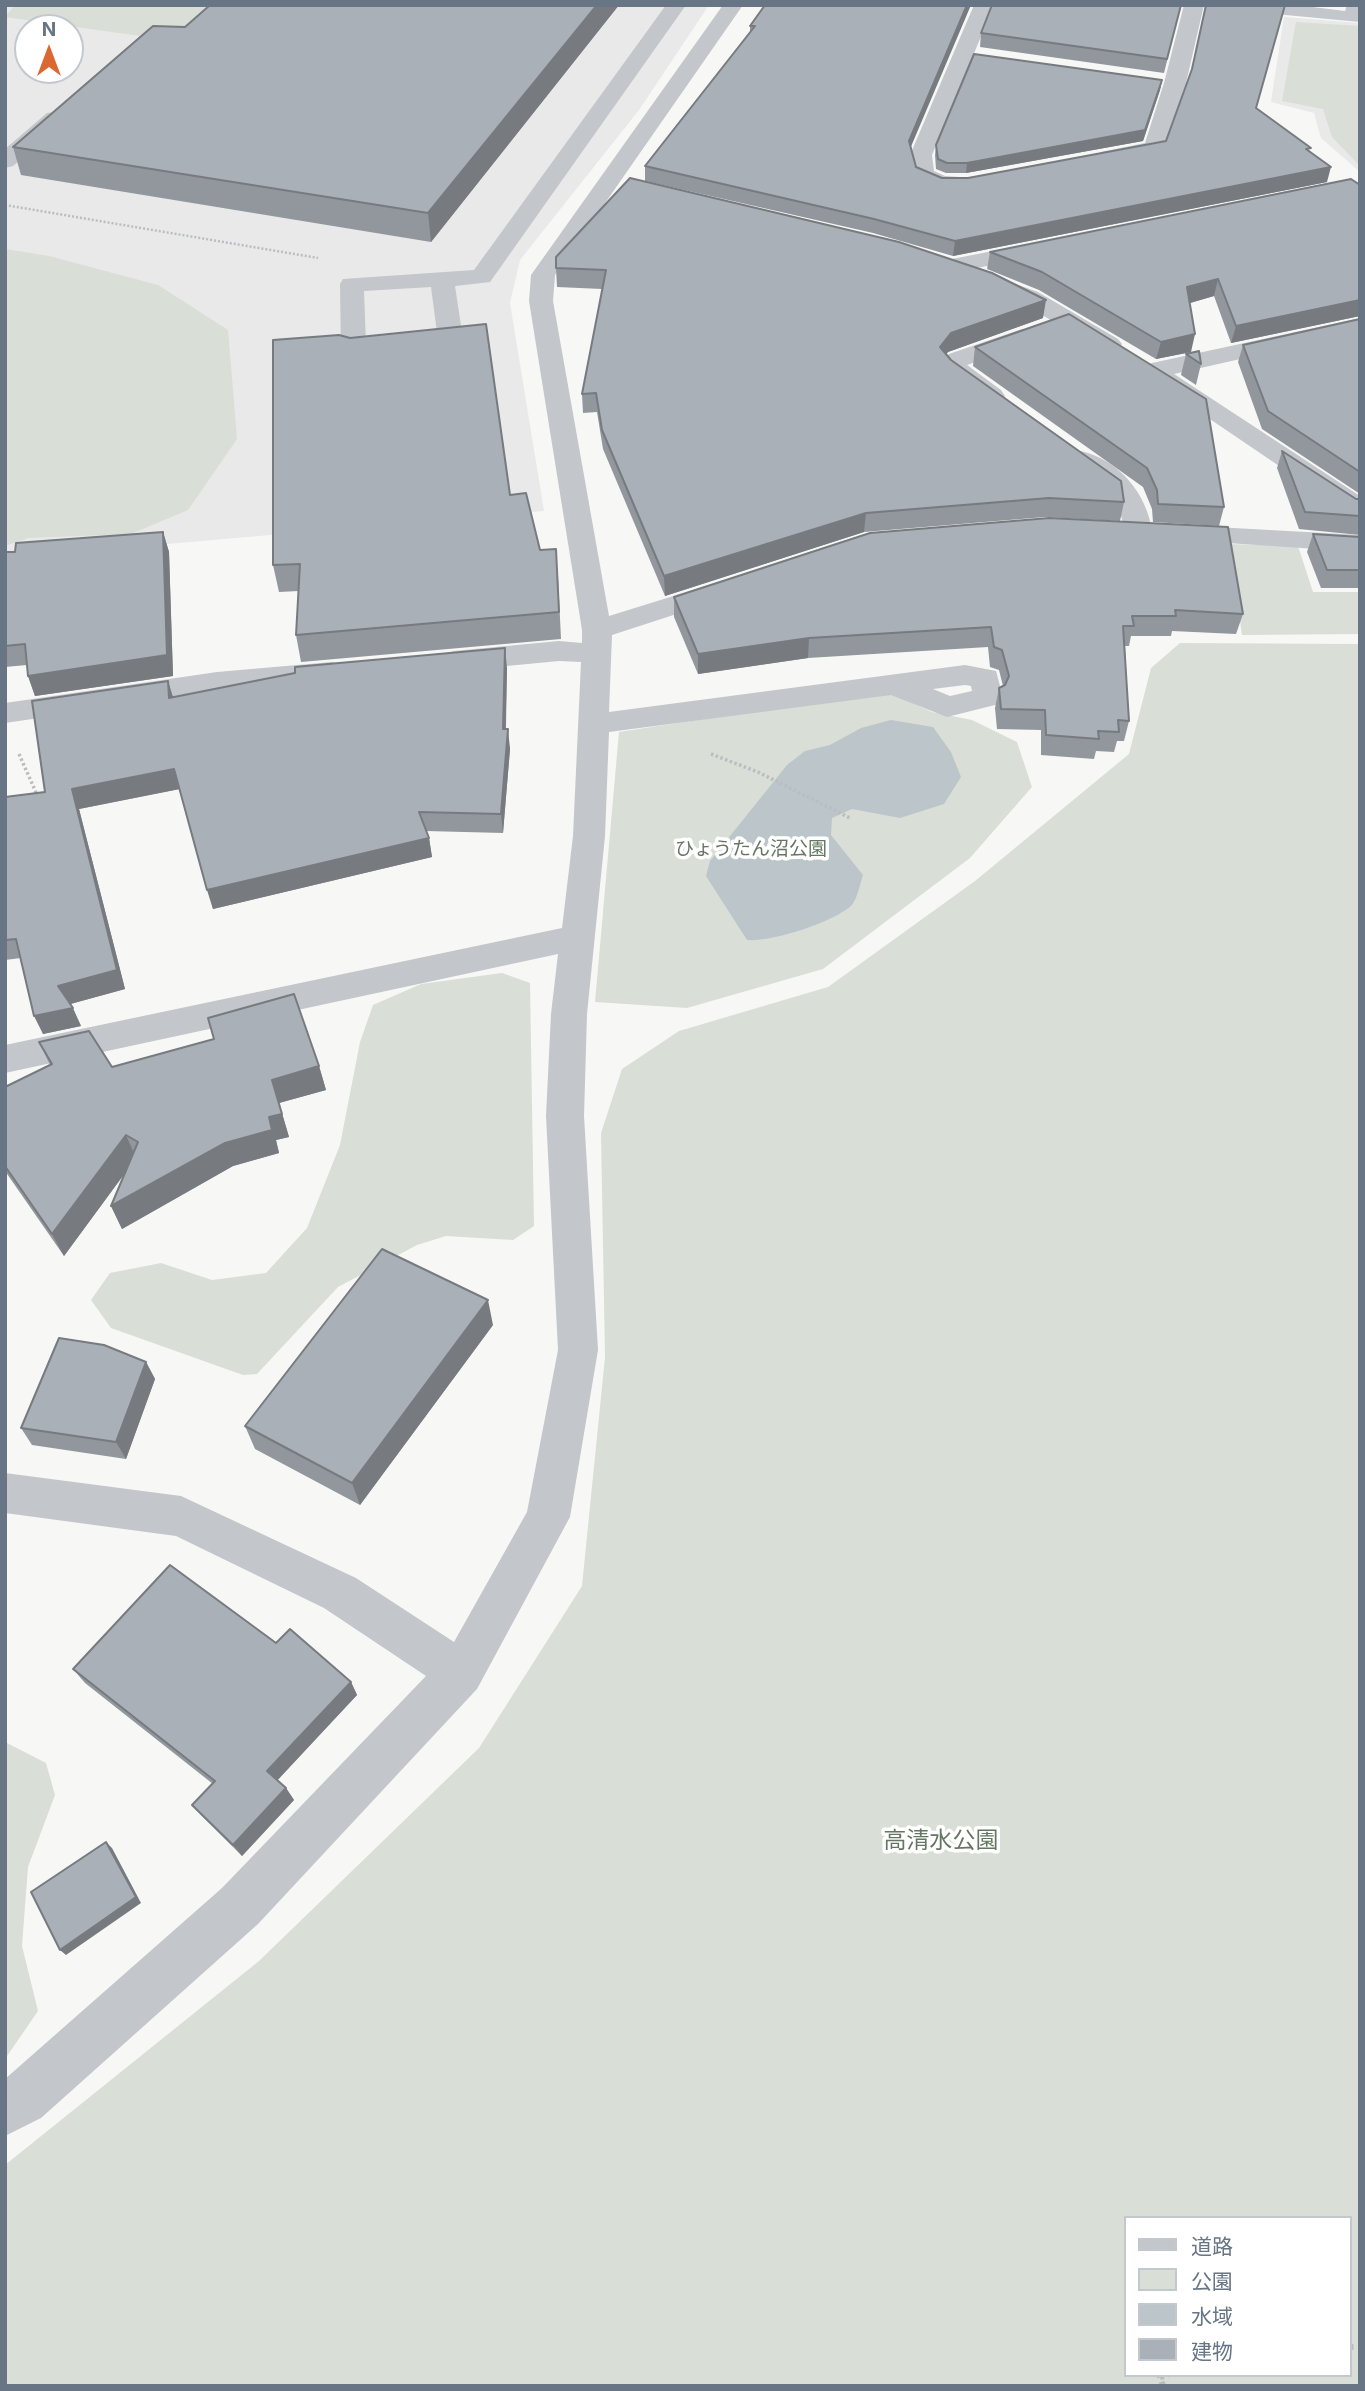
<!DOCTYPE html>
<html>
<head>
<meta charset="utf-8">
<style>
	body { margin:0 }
	#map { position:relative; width:1365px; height:2391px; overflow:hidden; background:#f7f8f5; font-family:Inter,"Noto Sans JP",sans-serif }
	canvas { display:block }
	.frame { position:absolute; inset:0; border:7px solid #687585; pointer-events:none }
	.legend { position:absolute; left:1124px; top:2216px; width:228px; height:161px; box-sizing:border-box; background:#fff; border:2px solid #c3c8ce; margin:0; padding:9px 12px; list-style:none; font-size:21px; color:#687585 }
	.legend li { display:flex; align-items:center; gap:14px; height:35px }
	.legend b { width:35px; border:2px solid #c3c8ce }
	.north { position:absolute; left:14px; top:14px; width:70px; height:70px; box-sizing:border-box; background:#fff; border:2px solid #c3c8ce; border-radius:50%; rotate:0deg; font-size:19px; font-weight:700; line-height:28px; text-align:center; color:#687585 }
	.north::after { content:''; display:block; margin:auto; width:24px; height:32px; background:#db6832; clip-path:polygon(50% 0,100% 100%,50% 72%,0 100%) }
</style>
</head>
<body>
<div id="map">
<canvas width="1365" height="2391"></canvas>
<div class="frame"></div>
<ul class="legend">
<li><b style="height:9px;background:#c3c6ca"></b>道路</li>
<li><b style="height:19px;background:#d9ded6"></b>公園</li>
<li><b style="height:19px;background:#bcc5ca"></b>水域</li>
<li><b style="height:19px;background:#aab0b7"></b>建物</li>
</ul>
<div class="north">N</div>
</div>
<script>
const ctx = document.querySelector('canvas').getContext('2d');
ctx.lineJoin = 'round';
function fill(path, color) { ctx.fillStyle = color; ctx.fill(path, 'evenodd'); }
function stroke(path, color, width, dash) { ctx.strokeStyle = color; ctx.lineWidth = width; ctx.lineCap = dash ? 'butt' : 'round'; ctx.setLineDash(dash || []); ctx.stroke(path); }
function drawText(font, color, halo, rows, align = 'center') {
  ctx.font = font + ' Inter,"Noto Sans JP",sans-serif'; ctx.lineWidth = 7; ctx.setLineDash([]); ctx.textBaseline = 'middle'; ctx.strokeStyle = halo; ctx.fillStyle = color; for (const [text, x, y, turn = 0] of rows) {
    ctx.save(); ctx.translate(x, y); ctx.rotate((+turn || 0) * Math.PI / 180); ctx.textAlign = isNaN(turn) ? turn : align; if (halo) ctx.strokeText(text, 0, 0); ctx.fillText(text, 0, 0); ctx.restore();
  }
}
const built = new Path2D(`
	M5,5H709L639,110L520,260L510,303L544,511L19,557L5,562ZM28,28H70V70H28Z
	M1284,17L1360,23V172L1321,138L1314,113L1271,102Z`);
const green = new Path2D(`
	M15,5H208L169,40L5,17Z
	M1296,22L1360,26V166L1332,137L1323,109L1282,101Z
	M5,249L49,256L158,285L228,330L237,439L188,510L131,534L28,538L5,546Z
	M1229,544L1298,546L1313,592H1360V634L1242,635Z
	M1180,643L1360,644V2386H5V2165L259,1961L479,1748L582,1586L605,1357L601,1133L622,1069L679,1031L828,987L975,881L1129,754L1151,668ZM1125,2218H1349V2375H1125Z
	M886,691L932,712L972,720L1017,742L1032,787L970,858L823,969L687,1008L595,1002L619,732Z
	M502,973L530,983L534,1226L513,1240L446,1236L417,1245L338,1287L257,1374L243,1375L111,1328L91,1300L110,1273L161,1263L212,1280L266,1273L307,1228L340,1145L360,1042L373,1005L421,984Z
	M5,1742L46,1763L55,1795L28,1867L22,1946L38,2011L5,2059Z`);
const water = new Path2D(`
	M891,720L933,727L951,752L961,777L944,804L900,818L852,809L832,818L831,835L863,875C860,884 857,900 851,906C831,923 772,942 747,940L706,876L710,861L787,765L805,751L830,745L861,728Z`);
const pathFar2 = new Path2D(`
	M5,205L318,258`);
const pathFar1 = new Path2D(`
	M19,754L38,797
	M711,754L758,772L850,818`);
const path = new Path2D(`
	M1349,2347H1360
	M1163,2386L1160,2377L1169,2375`);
const minor = new Path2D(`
	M666,5H686L490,282L455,286L464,346L460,351L354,362L345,359L341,354L340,284L343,279L474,270ZM431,287L438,340L366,345L364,291Z
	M723,5H743L555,275L553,301L609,616L725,580L735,583L739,589L735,595L612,635L609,712L965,665L996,671L1003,697L999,704L947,717L891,695L609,732L605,836L587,1014L584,1116L598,1350L570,1517L477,1689L258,1924L41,2118L5,2136V2079L222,1888L426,1676L324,1608L176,1536L5,1513V1473L181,1496L356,1578L454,1642L527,1512L558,1350L546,1116L551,1014L558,954L5,1073V1045L562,928L573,836L581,662L559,661L454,671L443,668L439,661L443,654L454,651L559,641L582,643V630L529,301L531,275ZM965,685L971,686L972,691L950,696L933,689Z
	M974,5H994L932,155L934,171L945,176L975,178L978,183C966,201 930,186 915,179L910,155Z
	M1184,5H1204L1186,83L1165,148C1158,157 1113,165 1101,162L1098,157L1101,152L1145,143L1164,83Z
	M1233,5H1296L1345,11L1347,5H1360V22L1243,11Z
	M55,112L66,118L63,123L13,166L5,168V149L47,113Z
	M1039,242L1047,244L1051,249L1047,254L952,273L944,271L940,266L944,261L952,259Z
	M999,278L1038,292L1118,339L1122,344L1118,349H1100L1020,302L990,290L987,285L990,280Z
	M1360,318V332L1174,374L1360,496V516L1350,514L1139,371L1143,366L1152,363Z
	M1022,329L1031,332L1035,337L1031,342L967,365L1001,390L1005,396L1001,402C978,407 953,382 940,364L949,354Z
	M1081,451C1119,460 1147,494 1152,531L1148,537L1138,539L1128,537L1115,498L1071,465L1068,459L1071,453Z
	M1179,525L1360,535V552L1169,539L1165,533L1169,527Z
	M332,662L343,665L347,672L343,679L217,692L5,723V703L217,672Z`);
const wall = new Path2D(`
	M619,5L431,242L21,175L13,147L185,27Z
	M765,5L911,148L916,167L942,178H968L1166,141L1256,108L1310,151L1327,182L953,256L873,233L645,181V166L750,33V26Z
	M1181,5L1164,73L980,47L981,33Z
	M1162,80L1160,90L1143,141L966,173H946L936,169L935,155L936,145Z
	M1360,185V316L1231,343L1214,296L1190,303L1191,352L1156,359L1039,290L987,269L990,252Z
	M556,257L1043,318L948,352L946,354L951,360L1124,502L1120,521L1045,517L864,532L665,596L603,449L597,412L583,413L582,394L602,289L557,287L556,268Z
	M1360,319V494L1262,429L1238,362L1243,345Z
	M975,347L1224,507L1219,526L1153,522L1152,509L1143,487L973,366Z
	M1186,354L1201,364L1196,385L1181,375Z
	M1282,451L1356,499L1360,516V535L1299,529L1277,468Z
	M510,495L540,550L558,576L561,639L301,662L296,635L299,591L279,592L273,565Z
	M163,532L169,552L173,676L35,696L28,676L27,665L5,667V552Z
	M870,533L1243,614L1236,634L1172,631L1171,636H1131L1129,646H1125L1129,721L1124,741H1117L1114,752L1096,751L1094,759L1041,755V730L997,729L995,708L999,688L1003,686L999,670L990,667L988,647L808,658L698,674L674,617V597Z
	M1313,534L1360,537V588H1321L1307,552Z
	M507,668L506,729L510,749L503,833L426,831L429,838L432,857L213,909L179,789L79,809L125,989L70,1004L81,1026L43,1034L21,958L5,960V797L45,792L168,681L173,697Z
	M39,1042L112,1067L319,1066L326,1090L279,1103L289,1137L276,1140L279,1153L233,1166L122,1229L111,1206L125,1173L64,1256L5,1171V1087L50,1065Z
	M493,1325L360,1505L255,1449L245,1426Z
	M146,1362L155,1379L126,1459L32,1445L21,1428Z
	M276,1643L351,1682L357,1695L277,1780L286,1788L294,1800L242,1856L202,1816L192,1805L213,1784L85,1683L73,1669Z`);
const shadedWall = new Path2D(`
	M597,5H619L431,242L428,213Z
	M967,5H971L907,156L909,141Z
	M1162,80L1160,90L1143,141L966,173L967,163Z
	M1331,167L1327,182L953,256L955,241Z
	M1218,279L1214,296L1183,305L1187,287Z
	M1046,300L1043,318L948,352L938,366L940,347L951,333Z
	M1360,300V316L1231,343L1236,326Z
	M1195,334L1191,352L1156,359L1161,342Z
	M866,513L864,532L665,596L664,576Z
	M163,532L169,552L173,676L35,696L28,676Z
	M809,638L808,658L698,674V654Z
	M505,648L507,668L505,749L503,729Z
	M168,681L174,701L169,698Z
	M508,729L510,749L503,833L501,814Z
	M174,769L180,789L79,809L125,989L67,1005L58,986L72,789Z
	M429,838L432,857L213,909L207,890Z
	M73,1008L81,1026L43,1034L34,1016Z
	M319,1066L326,1090L279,1103L289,1137L276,1140L279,1153L233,1166L122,1229L111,1206L269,1117L272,1080Z
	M126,1135L136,1158L64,1256L52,1234Z
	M488,1300L493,1325L360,1505L352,1483Z
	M146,1362L155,1379L126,1459L116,1442Z
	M351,1682L357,1695L275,1783L267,1771Z
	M286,1788L294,1800L242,1856L233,1845Z
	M106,1842L112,1848L141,1903L66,1955L60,1950Z`);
const building = new Path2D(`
	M210,5H597L428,213L13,147L153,26L185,27Z
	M765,5H967L909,141L916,167L942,178H968L1166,141L1192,69L1206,5H1285L1256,108L1311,148L1306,149L1331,167L955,241L874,219L645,166L755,26H750Z
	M992,5H1181L1167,59L981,33Z
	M974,54L1162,80L1145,130L967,163H947L938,159L936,145Z
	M630,178L899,242L992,273L1046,300L951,333L940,347L951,360L1121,481L1124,502L1049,498L866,513L664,576L602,430L596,393L582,394L606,270L556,268V257Z
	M1351,179L1360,185V300L1236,326L1218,279L1187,287L1195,334L1161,342L1042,272L990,252Z
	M1069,314L1206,399L1224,507L1158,504L1157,490L1147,468L975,347Z
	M1360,319V472L1268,411L1243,345Z
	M486,324L510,495L526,493L540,550L556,549L559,612L296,635L300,564L273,565V340L339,335L350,338Z
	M1199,351L1201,364L1186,354Z
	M1282,451L1356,499H1360V516L1305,512Z
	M1049,518L1228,527L1243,614L1175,610L1176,616H1132L1134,626H1123L1129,721L1118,720L1119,732L1098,731L1099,739L1046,735L1045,710L1001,709L999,688L1005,685L1009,676L1002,650L994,647L991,627L809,638L698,654L674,597L870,533Z
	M163,532L167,655L28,676L25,644L5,646V552H15L16,543Z
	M1313,534L1360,537V570H1327Z
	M505,648L503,729H508L501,814L419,812L429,838L207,890L174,769L72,789L117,970L58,986L73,1008L34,1016L16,939L5,940V797L45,792L32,701L168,681L169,698L295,673V667Z
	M294,994L319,1066L272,1080L282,1114L269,1117L272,1130L225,1143L111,1206L138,1142L126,1135L52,1234L5,1166V1087L52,1064L39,1042L89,1031L112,1067L214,1039L208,1018Z
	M382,1249L488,1300L352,1483L245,1426Z
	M59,1338L104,1345L146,1362L116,1442L21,1428Z
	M170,1565L276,1643L290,1629L351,1682L267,1771L286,1788L233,1845L192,1805L215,1781L73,1669Z
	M106,1842L136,1897L60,1950L31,1892Z`);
const parkNames = [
	["ひょうたん沼公園",751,849]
];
const nearParknames = [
	["高清水公園",941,1841]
];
fill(built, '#e8e9e8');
fill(green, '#d9ded6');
fill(water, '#bcc5ca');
stroke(pathFar2, '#bbbdc0', 2.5, [2, 2]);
stroke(pathFar1, '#bbbdc0', 3.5, [2.5, 2.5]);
stroke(path, '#bbbdc0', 6, [4.5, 4.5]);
fill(minor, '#c3c6ca');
fill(wall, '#92979d');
fill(shadedWall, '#777b80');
fill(building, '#aab0b7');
stroke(building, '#777b80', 2);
drawText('19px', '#657763', '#fff', parkNames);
drawText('23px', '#657763', '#fff', nearParknames);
</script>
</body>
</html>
